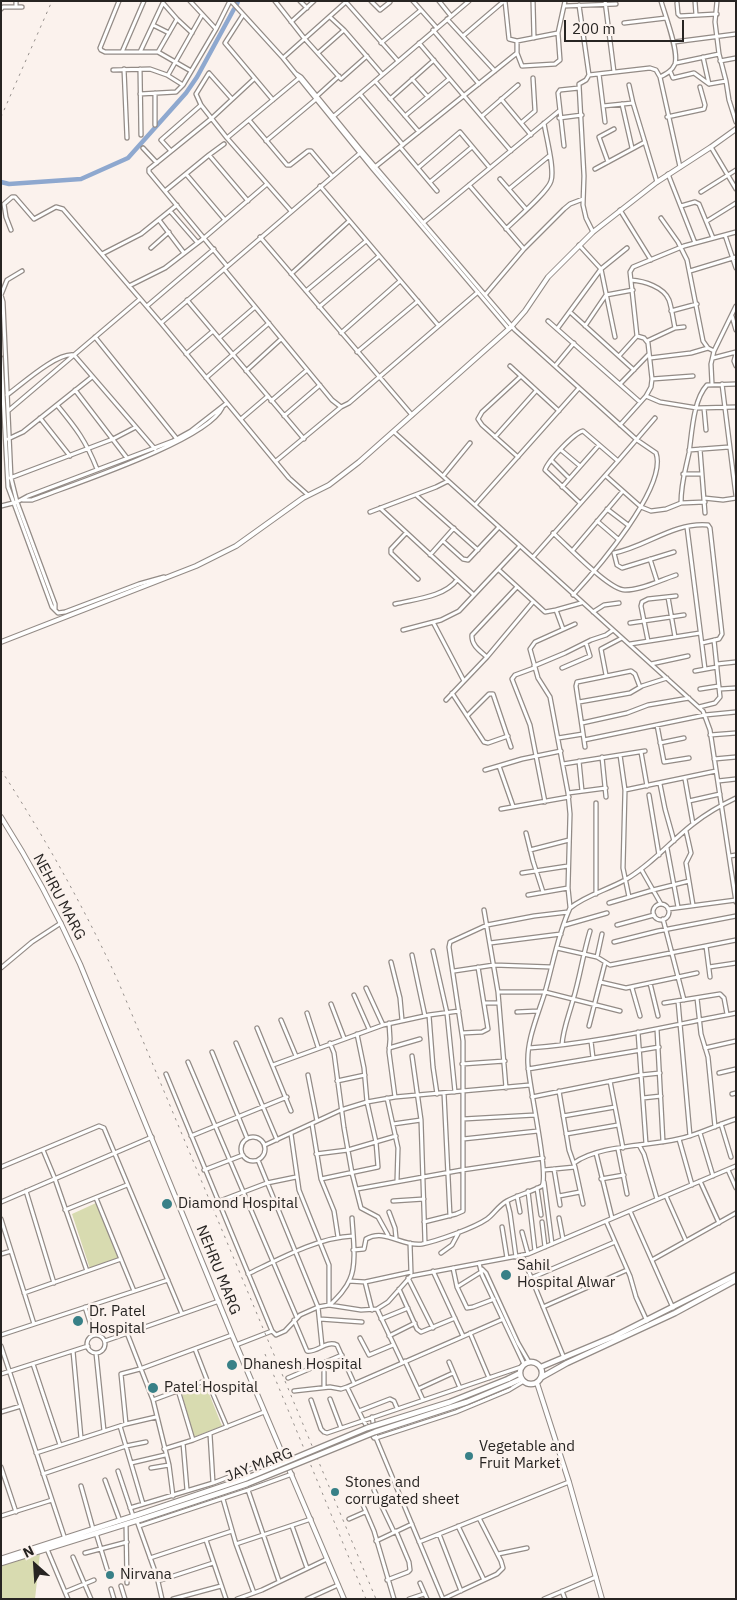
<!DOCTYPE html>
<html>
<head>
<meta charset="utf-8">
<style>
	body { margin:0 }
	#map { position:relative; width:737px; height:1600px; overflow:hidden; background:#fbf2ed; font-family:"IBM Plex Sans",sans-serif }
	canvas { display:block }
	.frame { position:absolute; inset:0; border:2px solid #272422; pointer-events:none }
	.north { position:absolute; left:10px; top:1540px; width:50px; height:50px; -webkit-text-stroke:4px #fbf2ed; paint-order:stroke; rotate:334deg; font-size:14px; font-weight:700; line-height:20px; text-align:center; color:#272422 }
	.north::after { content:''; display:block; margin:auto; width:18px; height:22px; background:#272422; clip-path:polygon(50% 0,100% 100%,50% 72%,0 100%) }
	.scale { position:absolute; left:564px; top:20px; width:120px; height:22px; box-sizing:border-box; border:2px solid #272422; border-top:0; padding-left:6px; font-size:15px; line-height:18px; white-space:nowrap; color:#272422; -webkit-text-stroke:4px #fbf2ed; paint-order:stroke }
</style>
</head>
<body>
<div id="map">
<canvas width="737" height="1600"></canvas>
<div class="frame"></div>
<div class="north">N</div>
<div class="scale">200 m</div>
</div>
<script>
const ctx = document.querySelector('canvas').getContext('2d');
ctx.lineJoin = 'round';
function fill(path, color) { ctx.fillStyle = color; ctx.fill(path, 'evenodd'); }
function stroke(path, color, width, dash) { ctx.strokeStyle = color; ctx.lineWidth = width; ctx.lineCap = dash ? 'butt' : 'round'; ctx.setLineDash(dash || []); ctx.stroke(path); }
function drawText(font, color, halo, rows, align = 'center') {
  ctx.font = font + ' "IBM Plex Sans",sans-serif'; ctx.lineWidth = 5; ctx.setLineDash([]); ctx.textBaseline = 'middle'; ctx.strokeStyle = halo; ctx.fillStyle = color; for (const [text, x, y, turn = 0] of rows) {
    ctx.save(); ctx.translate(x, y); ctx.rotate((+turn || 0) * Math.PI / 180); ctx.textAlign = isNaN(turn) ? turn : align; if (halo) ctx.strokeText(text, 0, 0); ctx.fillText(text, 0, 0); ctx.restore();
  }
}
const green = new Path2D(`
	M96,1203L119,1259L90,1269L72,1214Z
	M206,1386L222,1426L194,1437L182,1394Z
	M40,1553L35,1599H1V1566Z`);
const canal = new Path2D(`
	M237,4L238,1
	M1,182L9,184L81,179L128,158L186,93L197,77L234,9`);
const minor = new Path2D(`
	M16,1V7
	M119,1L100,48L101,50L105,52H158L191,71
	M190,1L216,29
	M231,1L283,58L373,169L509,329
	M275,1L304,38L341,79L367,56
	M300,1L307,8
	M371,1L380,10L390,2
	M413,1L437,28
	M439,1L451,16
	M505,1L509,39L517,41
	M533,1L534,38
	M605,1L614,72
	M661,1C665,15 679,51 675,64C672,71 666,74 660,77L680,167
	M695,1L696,15
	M717,1L715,22L719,54L726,81L729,100L736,122
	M346,2L398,61
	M163,3L177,19L192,33
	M677,3L678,14L680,16L717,14
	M579,5L589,75L650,68L656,70L660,77
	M564,6L616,4
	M1,9L3,7H22
	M243,15L225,43L273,100
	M330,17L344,30
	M447,19L495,71
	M291,22L314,1
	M624,23L666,18
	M153,25L169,33
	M433,30L479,84
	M558,33L565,1
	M463,36L504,1
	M674,42L736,34
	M381,43L421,10
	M419,43L511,151
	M122,52L144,1
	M140,52L163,3
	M158,52L177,19
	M318,53L344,30L382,74
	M703,57L709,84L726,81
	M283,58L347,1
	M720,61L736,58
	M676,63L719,54
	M124,69L127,138
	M140,69L141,135
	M113,70L150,69L167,75L183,85L216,29L230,1
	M670,71L673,78L694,73L709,84
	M295,73L301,77L360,149L515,330L637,440L656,453C668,487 596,570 573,595
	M599,74L603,106L633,103
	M168,75L202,15
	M589,75L586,80L579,84L584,176L583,205L586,218L593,232
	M412,79L428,97
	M375,81L419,132
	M629,85L633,103L657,182
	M155,93V125
	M140,94L176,92L183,85
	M360,94L403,145
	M317,96L339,76
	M232,99L209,73L196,94L201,105L227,138L291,211
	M390,99L434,60
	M501,99L531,135
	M622,104L632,148
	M603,106L605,122
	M334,116L469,1
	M405,116L449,79
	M482,116L518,85
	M667,117L704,109L705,105L700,87
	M559,118L582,115
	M249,120L287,165H290L308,151H311L332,176
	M521,123L535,111L533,78
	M227,138L298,79
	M266,141L315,100
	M564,146L558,93L560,90L579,88
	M400,147L437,191
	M711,147L736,189
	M143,148L157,163
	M171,151L161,140L201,105
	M209,155L224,144
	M608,162L599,137L614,129
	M375,167L517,53L522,66L555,64L560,60L558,33L517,41V53
	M418,168L460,132L490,168
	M595,169L645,142
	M186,174L225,220
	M668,174L695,243
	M500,179L526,209
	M430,182L472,147
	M469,185L524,249
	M320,186L438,325
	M509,189L549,156
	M165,191L209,155L248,201
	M701,192L736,170
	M681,206L695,202L699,204L713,238
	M620,210L651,260
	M170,211L197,242
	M661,218L678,242L687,260L703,341L708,348L714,351
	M159,220L184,253
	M707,221L736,203
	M423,223L559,111
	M506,229C516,219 548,192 551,181C555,169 546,137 544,123
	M11,230L6,217L4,204L12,197H15L34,219L56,207L63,209L161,323L289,478L308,495
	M725,235L736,268
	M260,237L412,415
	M579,245L601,269L615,337
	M151,248L169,232
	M102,254L141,234L177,205
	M227,266L149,172V169L212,118L254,79
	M224,269L332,400L341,407L349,403L478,292
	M690,271L736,257
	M291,274L349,221
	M631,280C644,281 664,287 669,300C672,309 673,319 675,328
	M129,286L165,268L204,238L267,184
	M306,291L366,241
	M1,295L3,302L11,478L17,502L55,604V609
	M1,295L7,280L22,271
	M485,295L524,249L564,209L570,204L583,199
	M187,300L304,439
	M147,306L214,249
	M319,307L379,256
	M671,311L697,304
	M570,312L634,370
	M732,316L736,330
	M548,321L640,402
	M161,323L359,154
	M585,326L606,295L633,290
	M557,329L601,269L627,248
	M341,333L400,281
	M95,337L177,439
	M219,338L255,307
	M647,341L675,328L684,327
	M357,352L418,301
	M186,354L213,331
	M736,354L734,361L736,366
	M619,356L637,336L630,272L633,267L684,246L736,232
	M1,358L8,487L52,607L58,613L65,612L139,584L164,577
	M650,358L691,353L708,348
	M713,358L736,352
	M510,366L559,411
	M555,366L574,343
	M246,371L281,339
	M206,378L269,323
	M652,379L693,376
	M620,384L649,354
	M712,384L711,364L714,351L736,306
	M722,384L736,496
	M75,390L127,458
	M7,395C21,385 57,352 74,355L155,449
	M646,396L660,402L697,408L736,407
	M271,401L307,370
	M57,405C76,428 86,441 97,469
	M704,408L706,430
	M8,411L140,299
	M284,416L320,385
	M40,418L70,456
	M241,419L268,396
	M620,425L646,396L651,387L652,379L648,343L644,338L637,336
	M394,432L703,711L710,730L736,902
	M495,437L536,391
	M8,439L23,432L92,377
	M700,449L705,513
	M561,450L580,466
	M689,450L729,447
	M518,457L482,425L478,419L482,412L520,377
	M551,460L569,478
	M276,461L341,407
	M683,474H702
	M443,476L470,443
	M606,476L641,507L651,511L666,509L681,503L705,502
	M10,478L113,439L136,427
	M562,487L599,445
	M416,495L478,550
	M704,498L723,500L736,498
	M23,500H32C70,485 206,441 222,408
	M580,503L545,470C548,461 574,433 583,431L618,461
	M681,503C681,483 685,472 689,453C692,433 693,400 707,385L736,384
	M475,505L579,388
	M1,506L17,502L28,496L173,441L191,431L227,403
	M380,508L474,595
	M607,509L628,525
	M370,512L436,487L448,481
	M597,521L618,539
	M687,527L705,669
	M406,533L391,549V553L418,579
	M553,533C567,545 609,590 625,590C642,590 660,580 676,575
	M443,541L463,559L468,560L499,527
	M573,550L622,492
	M614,553C646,547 673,522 708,525L710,528L722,634L719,639L702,643
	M614,553L617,565L622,568L674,552
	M430,555L454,528
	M533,557L618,461L655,418
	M650,559L657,581
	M499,570L545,612L556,610L581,603
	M668,597L675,637
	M395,604C415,599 444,597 457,580
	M556,610L563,629
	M593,612L604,605L619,603
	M433,622L464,681
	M630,623L684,615
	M403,630L441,620L459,611L520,546
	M648,641L641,606L642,602L648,599L676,596
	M630,644L700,633
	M487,657C480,651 471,645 472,635L517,587
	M651,664L688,656
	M717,664L736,662
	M534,666L565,653L591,640L606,635L613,630
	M534,668L515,675L512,679L530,725L545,802
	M562,668L590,656L586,643
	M695,671L717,667
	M606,675L601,649L622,638
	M700,689L719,686
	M720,689L736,688
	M452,693L484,742L488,743L508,736
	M446,700L487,657L533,602
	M579,702L630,693L642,686L667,678
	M699,707L715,703L720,697L714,640
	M467,716L489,694H493L511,747
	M582,723L627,713L648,705L689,698
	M657,725L664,762L689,758
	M710,735L736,733
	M558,738L583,734
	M584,740L705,715L736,712
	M660,743L684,738
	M585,747L576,686L577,682L631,671L635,674L640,687
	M641,752L647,786
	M620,755L625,790L623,868L629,897
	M602,757L606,797
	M714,759L736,757
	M579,761L582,791
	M563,764L645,751
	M499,766L513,806
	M485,770L522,759L561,751
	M685,779L693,824
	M718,781L736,779
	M660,784L665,809L674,841
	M625,790L716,771
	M568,793L606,788
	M649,795L659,855
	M689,801L720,794
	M596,803V894
	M501,809L569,797
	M686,831L691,853L686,863L693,905
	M526,833L533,861L543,892
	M667,848L678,907
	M530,850L569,840
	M730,856L736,855
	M641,869L661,904
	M522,873L568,866
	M528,895L568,888
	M609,903L653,890L689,881
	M653 912a8 8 0 1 1 16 0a8 8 0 1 1-16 0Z
	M570,907L568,888L570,814L568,793L550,697L538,678L530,649L535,642L575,624
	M668,909L736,900
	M484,910L498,992L506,1088
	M663,919L684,1000
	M565,925L607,913
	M617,925L654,915
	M614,942L658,931L736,916
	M490,943L561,934
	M706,946L710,977
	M557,948L597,957L610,965L736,940
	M433,951L447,1013L455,1092
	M412,955L425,1016
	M597,957L602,934
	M391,962L400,998L402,1020
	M709,967L736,963
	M1,968L32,942L61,923
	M454,971L494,965L551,967
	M600,982L626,988L697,973
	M650,983L658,1016
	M366,988L383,1025
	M632,988L640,1016
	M498,992H545L620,1011
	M354,995L369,1029
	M697,998L701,1034L708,1057L715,1127
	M678,1001L690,1136
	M484,1003H499
	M664,1003L720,994L724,998L727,1014
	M331,1004L344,1038
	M517,1012L538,1011
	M307,1013L318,1047
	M429,1015L433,1067L437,1094
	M281,1020L296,1056
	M389,1023L390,1039L389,1052L395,1097
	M589,1026L605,963
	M257,1028L291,1111
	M657,1029L663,1142
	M638,1032L646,1144
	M462,1033L482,1032L488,1029L478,967
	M591,1041L593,1058
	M236,1043L277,1140
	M330,1043L334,1053L344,1128L352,1173L361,1208L378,1217L388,1235
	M562,1045C563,1029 569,1015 573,1000C580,977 583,954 590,931
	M389,1048L420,1039
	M529,1048C599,1043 667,1026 736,1013
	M705,1048L736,1041
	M212,1052L247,1138
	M412,1056L421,1120L425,1243
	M188,1062L297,1318
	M462,1064L505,1061
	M273,1065L383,1025L429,1015L459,1011
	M528,1069L659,1047
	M719,1073L736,1069
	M166,1074L272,1331L276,1335L285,1331L300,1315L318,1307L329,1305L361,1310L377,1309L388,1302L411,1276L528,1254L736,1166
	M308,1075L317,1121
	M337,1081L365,1075
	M610,1081L623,1148
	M559,1091L569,1150L575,1167
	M444,1093L450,1216
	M732,1094L736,1093
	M532,1097L641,1075L660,1073
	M387,1098L398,1148L397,1181
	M643,1098L661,1096
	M563,1116L615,1107
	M463,1119L535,1115
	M312,1124L321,1179L334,1211L338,1237
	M393,1124L421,1120
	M721,1124L731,1157
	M700,1133L713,1176
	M291,1134L299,1190L329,1265V1305
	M566,1134L618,1125
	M191,1136L287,1097
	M241 1149a12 12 0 1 1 24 0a12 12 0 1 1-24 0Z
	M463,1139L538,1131
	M679,1139L692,1185
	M265,1145L341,1110L367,1102L395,1097L530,1085
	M639,1145L644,1154L657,1199
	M618,1149L627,1194
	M43,1150L55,1179L87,1271
	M596,1153L612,1218
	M316,1154L348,1150L396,1136
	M258,1160L318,1307L322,1346
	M574,1163C598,1145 648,1146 678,1139C698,1135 716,1125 736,1119
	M1,1167L99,1126L104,1128L182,1314
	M554,1169L560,1205
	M204,1170L243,1155
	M544,1170L575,1167L583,1204
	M728,1170L736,1188
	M321,1179L378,1167L376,1142L367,1102L364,1068L357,1034
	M601,1179L624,1175
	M700,1181L719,1223
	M544,1182L552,1244
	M537,1188L541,1215
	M357,1189L462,1170L543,1158
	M26,1191L54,1283
	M528,1191L535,1251
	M517,1196L520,1212
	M559,1196L580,1192
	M666,1196L686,1241
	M96,1198L134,1291
	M393,1201L424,1199
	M507,1201L510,1213L516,1257
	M1,1202L152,1137
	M217,1202L267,1183L296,1177
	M65,1210L127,1185
	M630,1211L673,1308
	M389,1212L395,1228L396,1238
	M559,1218L563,1239
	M1,1219L34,1324
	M606,1221L630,1276L636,1297L647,1321
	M424,1222L456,1214L463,1211V1041L449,947L450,942L487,925L534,916L568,912
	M542,1222L545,1247
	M502,1227L507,1258
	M522,1232L528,1254
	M410,1243L411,1273
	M353,1250L364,1249L366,1239C385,1228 402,1247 422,1244C437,1241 474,1228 487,1219C494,1214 498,1206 507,1201C518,1195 531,1192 542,1186C549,1174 529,1086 528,1065C526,1041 538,1015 545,992C553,964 558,934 570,908C586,895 607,890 625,880C651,865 670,842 693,824C706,814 721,805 736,798
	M441,1253L452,1245L459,1232
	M1,1254L11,1251
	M522,1255L564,1358
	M652,1260L736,1213
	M479,1263L482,1275L524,1364
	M453,1268L457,1287L467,1308L473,1307L494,1299
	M482,1269L486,1273L518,1343L529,1362
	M433,1271L463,1336
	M248,1274C279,1259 319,1237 353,1236
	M408,1278L433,1328
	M531,1278L615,1242
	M349,1281L365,1282L411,1272
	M365,1282L372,1310
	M457,1287L481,1272
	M399,1289L417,1329L421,1332L455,1318
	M24,1293L121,1259
	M330,1305C338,1297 346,1289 350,1279C357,1264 353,1236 352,1218
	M85,1307L94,1335
	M543,1307L627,1270
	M377,1309L402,1362
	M320,1319L362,1322
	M381,1319L408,1308
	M294,1320L307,1351C317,1353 326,1340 337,1345L354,1383
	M127,1333L153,1400L169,1465L173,1496
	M470,1333L489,1378
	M1,1335L168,1280
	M87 1344a9 9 0 1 1 18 0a9 9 0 1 1-18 0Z
	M389,1336L415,1323
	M360,1338L369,1355L393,1345
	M105,1341L219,1301
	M236,1345L272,1331
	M1,1346L65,1539
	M195,1349L207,1380
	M73,1351L81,1438
	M96,1353L104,1431
	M405,1361L423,1400
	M449,1362L460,1388
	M33,1364L60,1445
	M321,1365L324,1370V1387
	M1,1374L88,1346
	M288,1378L342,1355
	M347,1387L363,1420L374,1438H376
	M418,1389L453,1373
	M178,1390L193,1440
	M294,1391L330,1387L341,1389L347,1387L503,1319
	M330,1399L341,1428
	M153,1400L207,1380L227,1427
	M311,1400L321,1429L324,1432L327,1433L521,1367
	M359,1411L390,1399L394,1401L397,1408
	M1,1412L21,1406
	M372,1417L376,1438L443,1599
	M126,1424L121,1374L140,1369L232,1335
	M120,1426L143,1504
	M210,1434L213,1483
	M376,1438L456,1412L509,1390L524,1381
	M183,1443L187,1490
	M164,1449L193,1440L264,1412
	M36,1453L126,1424L156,1417
	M131,1463L165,1455
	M1,1467L16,1512
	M151,1468L169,1465
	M118,1471L133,1516
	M43,1474L126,1446L146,1442
	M105,1480L120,1521
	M81,1486L93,1529
	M248,1490L279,1581
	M374,1490L394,1532
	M360,1498L374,1531L394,1599
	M223,1499L236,1544L254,1593
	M130,1508L213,1483L284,1456
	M1,1516L52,1500
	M349,1519L365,1512
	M137,1521L157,1577L162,1599
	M126,1524L127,1583
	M139,1526L248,1490L292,1474
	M292,1526L307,1568
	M458,1526L484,1580
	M96,1533L107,1569
	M439,1534L461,1591
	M206,1540L226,1599
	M376,1541L412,1524
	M419,1542L569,1482
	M236,1544L311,1519
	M47,1549L68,1599
	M85,1553L127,1542
	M498,1554L527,1548
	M73,1557L91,1599
	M150,1558L232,1531
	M387,1580L408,1572L410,1570L409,1562L396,1531
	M158,1581L213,1563
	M420,1583L427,1599
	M121,1586L125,1599
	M111,1589L114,1599
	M562,1591L565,1599
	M65,1592L94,1580
	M173,1599L221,1586
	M237,1599L262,1590L327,1559
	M307,1599L338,1585
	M409,1599L424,1594
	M443,1599L497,1574L503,1568L501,1561L479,1518
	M544,1599L596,1577`);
const tertiary = new Path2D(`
	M1,642L196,566L236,546L303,498L329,485L359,462L511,327L525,311L548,277L593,232L657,182L711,147L736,129
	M1,817C31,864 57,913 80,964L232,1335L344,1599
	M537,1383L569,1482L602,1599`);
const secondary = new Path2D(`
	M520 1373a11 11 0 1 1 22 0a11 11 0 1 1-22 0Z
	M541,1367L615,1336L736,1275
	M542,1377L567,1363L675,1313L736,1280
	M508,1379L520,1373
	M510,1384L521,1379
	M1,1559L140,1514
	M1,1563L142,1519`);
const rail = new Path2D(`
	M1,117L52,1
	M1,770C45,838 84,907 118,981L376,1599
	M265,1354L366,1599`);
const secondaryBridge = new Path2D(`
	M140,1514L247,1478L367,1428L450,1402L508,1379
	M142,1519L247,1484L375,1432L467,1402L510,1384`);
const markers = [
	[167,1204,6,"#388087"],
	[506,1275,6,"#388087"],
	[78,1321,6,"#388087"],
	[232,1365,6,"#388087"],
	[153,1388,6,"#388087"],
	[469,1456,5,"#388087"],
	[335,1492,5,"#388087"],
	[110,1575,5,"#388087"]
];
const streetNames = [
	["NEHRU MARG",59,897,62],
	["NEHRU MARG",218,1270,68],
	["JAY MARG",259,1465,-21]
];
const poiNames = [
	["Diamond Hospital",178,1204],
	["Sahil",517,1266],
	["Hospital Alwar",517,1283],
	["Dr. Patel",89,1312],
	["Hospital",89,1329],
	["Dhanesh Hospital",243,1365],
	["Patel Hospital",164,1388],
	["Vegetable and",479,1447],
	["Fruit Market",479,1464],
	["Stones and",345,1483],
	["corrugated sheet",345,1500],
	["Nirvana",120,1575]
];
fill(green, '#d8dbb0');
stroke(canal, '#8ea8cf', 4.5);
stroke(minor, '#938b86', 5.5);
stroke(tertiary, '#938b86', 6);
stroke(secondary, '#938b86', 7);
stroke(minor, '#fff', 3);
stroke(tertiary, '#fff', 4);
stroke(secondary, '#fff', 4.5);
stroke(rail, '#96908c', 1, [2.5, 5]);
stroke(secondaryBridge, '#938b86', 7, []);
stroke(secondaryBridge, '#fff', 4.5);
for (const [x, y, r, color] of markers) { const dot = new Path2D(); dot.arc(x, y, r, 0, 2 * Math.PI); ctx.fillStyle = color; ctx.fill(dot); stroke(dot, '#fbf2ed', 2); }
drawText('15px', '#272422', '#fbf2ed', streetNames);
drawText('15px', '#272422', '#fbf2ed', poiNames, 'left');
</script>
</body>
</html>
